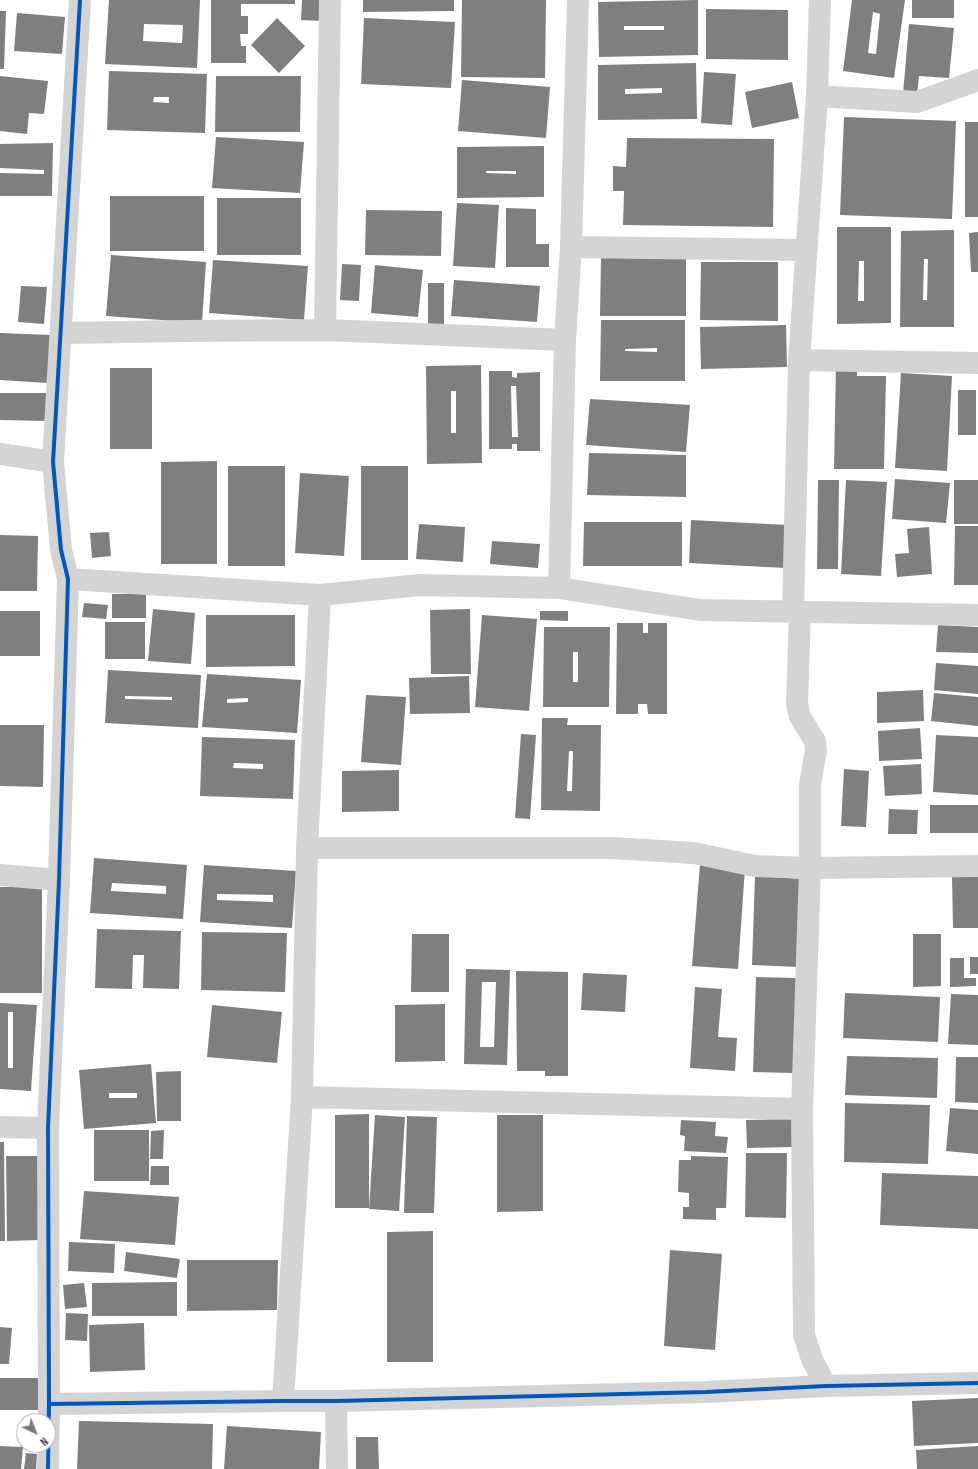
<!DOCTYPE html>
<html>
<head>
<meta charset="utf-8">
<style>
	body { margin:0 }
	#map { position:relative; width:978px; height:1469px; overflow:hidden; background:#fff; font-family:"Sofia Sans Condensed",sans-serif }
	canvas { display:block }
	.north { position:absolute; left:16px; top:1413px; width:40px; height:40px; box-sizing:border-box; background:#fff; border:1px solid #acacac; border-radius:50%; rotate:137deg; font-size:11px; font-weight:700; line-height:16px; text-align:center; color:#303030 }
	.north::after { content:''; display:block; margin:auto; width:14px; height:18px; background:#787878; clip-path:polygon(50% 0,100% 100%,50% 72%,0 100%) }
</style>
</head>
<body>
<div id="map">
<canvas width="978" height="1469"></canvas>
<div class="north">N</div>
</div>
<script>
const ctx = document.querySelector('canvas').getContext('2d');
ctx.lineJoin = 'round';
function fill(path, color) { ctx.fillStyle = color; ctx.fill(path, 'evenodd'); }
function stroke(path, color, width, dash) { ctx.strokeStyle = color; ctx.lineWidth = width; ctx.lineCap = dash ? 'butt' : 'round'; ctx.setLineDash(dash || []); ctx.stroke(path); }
const building = new Path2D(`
	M109,0H200L197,68L105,64ZM144,24L183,25L182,43L143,41Z
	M211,0H295V4H241V16H248V34H240L241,46H246V63H211Z
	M302,0H323L322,21L301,20Z
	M363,0H454V11L363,12Z
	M462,0H546L545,78L461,77Z
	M698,0V55L599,57L598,2ZM624,26H664V30H624Z
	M852,0H905L894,78L843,71ZM873,12L880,14L876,54L868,53Z
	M912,0H954V18H912Z
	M706,9L788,10V60L706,59Z
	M0,11H6L4,69H0Z
	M17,13L65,17L62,54L14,51Z
	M277,18L305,46L279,73L251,45Z
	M364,18L455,22L451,88L361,84Z
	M909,24L954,28L949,78L919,76L917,95L903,94Z
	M696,63L697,119L598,120V65ZM662,88V93L625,94V89Z
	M109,71L207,74L205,133L107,130ZM154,97H169V103L153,102Z
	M704,72L736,74L732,125L701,123Z
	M0,76L48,81L44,114L29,113L27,134L0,131Z
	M216,76H301L300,132H215Z
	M462,80L550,87L546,138L458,131Z
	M792,82L799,118L752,128L745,92Z
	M844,117L956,121L952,219L840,215Z
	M965,122H978V217H965Z
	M216,137L304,142L300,193L212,188Z
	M627,138L774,139L773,227L623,225L624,191H613V166L626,167Z
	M53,143L52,196H0V173L44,174V170L0,168V144Z
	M544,146V197L457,198V147ZM486,171H516V174L486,173Z
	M110,196H204V251H110Z
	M217,198H301V255H217Z
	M457,203L499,205L495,268L453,266Z
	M506,208L536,209V244H549V267H506Z
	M366,210L442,211L441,256L365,255Z
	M837,227H891V323L837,324ZM859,261H864V301H858Z
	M954,230V327H900L901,231ZM924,259H928L927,300H923Z
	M978,232V272H971L969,233Z
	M111,255L206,262L202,323L106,316Z
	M601,258H686V316H600Z
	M213,260L308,266L304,320L209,313Z
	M701,262H778V321L700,320Z
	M342,264L361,265L359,301L340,300Z
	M375,265L423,270L418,317L371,313Z
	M454,280L540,286L537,322L451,316Z
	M428,283H444V324L428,325Z
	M21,286L47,287L44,324L18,322Z
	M601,320H685V381H600ZM657,348V352L625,351V349Z
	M786,325L787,367L701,369L700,327Z
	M0,333L51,335L48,383L0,380Z
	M836,363H857V376H886L884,469H834Z
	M481,365L482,463L427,464L426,366ZM451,391H456V433H451Z
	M110,368H152V449H110Z
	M489,371H512V377L517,378V373L540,372V451H517V444H512V449H489ZM511,386H516L518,437H512Z
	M901,373L952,376L947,471L895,468Z
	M958,390H976V435H958Z
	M0,393H47L46,421L0,420Z
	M590,399L690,405L686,452L586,445Z
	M589,453L686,455V497L587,495Z
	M217,461V564H161V462Z
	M228,466H285V566H228Z
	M361,466H408V560H361Z
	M300,473L349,476L344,556L295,553Z
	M895,479L950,483L946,523L892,519Z
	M818,480H839L838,569H817Z
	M846,480L887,482L881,576L841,574Z
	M954,480H978V524H954Z
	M691,520L788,525L785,568L689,563Z
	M584,522H682V566H583Z
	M419,524L465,527L463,562L416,559Z
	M955,526H978V585H954Z
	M929,527L932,574L897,577L895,554L909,553L907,529Z
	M109,532L111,556L92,558L90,533Z
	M0,535L38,536L37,591H0Z
	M492,541L540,544L538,568L490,564Z
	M112,594H146V618H112Z
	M84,603L108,605L106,619L82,617Z
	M153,609L195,613L191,664L148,661Z
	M470,609L471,674H431L430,610Z
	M0,611H40V656H0Z
	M540,611H568V621L540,620Z
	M206,615H295V666L206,667Z
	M482,615L537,619L529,711L475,707Z
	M105,622H145V659H105Z
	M617,623H643V633H648V623H667V714H648L647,704H638V714H616Z
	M938,625L978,627V653L936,652Z
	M544,627H610L609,707H543ZM573,652H578V682H573Z
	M936,663L978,666V694L934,690Z
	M108,670L201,675L198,728L105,723ZM125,696L172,697V700L125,699Z
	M207,674L301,680L297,733L202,727ZM248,698V702L227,703V699Z
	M469,676L470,713L410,714L409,678Z
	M923,690L924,721L877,723V692Z
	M934,693L978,697V726L931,721Z
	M366,695L406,697L401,765L361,762Z
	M542,718H568L567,725H601L600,811L541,810ZM569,751H573L572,791H567Z
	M0,725H44L43,787L0,786Z
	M920,728L922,759L879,761L878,731Z
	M521,734L536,735L530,819L515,818Z
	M936,735L978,737V795L933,792Z
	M202,737L295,740L293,799L200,796ZM234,763L263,764V769L233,768Z
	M921,764L922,794L885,796L883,766Z
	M844,769L869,771L866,827L841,826Z
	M399,770V811L342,812V771Z
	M930,805H978V833H930Z
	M889,809L918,810L917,834H888Z
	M94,858L187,865L183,919L90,913ZM112,883L166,886V894L111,891Z
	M700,864L745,868L738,969L692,966Z
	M204,865L296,871L292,928L200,922ZM217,894L273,895V902L217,900Z
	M978,875V928H953L952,876Z
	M755,876L804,879L799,967L752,965Z
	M0,887H42V993H0Z
	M97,929L181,931L179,989L143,988L144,955H133L132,989L95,988Z
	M202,932L287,933L285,992L201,990Z
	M412,934H449V992H411Z
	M913,934H941V986L913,987Z
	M970,957H978V974H970Z
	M950,958H964V978H976V986L950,987Z
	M466,969L510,970L507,1065L464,1064ZM482,982H496L494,1047H480Z
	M516,971L568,972V1076H545V1071H517Z
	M583,973L627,975L625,1012L581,1010Z
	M756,977L797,978L793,1073L753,1072Z
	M695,987L722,989L718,1037L737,1038L735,1071L690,1068Z
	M845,993L940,997L938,1042L843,1038Z
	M951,994L978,995V1045L948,1044Z
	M0,1003L37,1005L31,1091L0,1089ZM8,1012H13V1068H8Z
	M445,1004V1061L395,1062V1005Z
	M212,1005L282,1012L277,1063L207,1057Z
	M847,1056L938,1058L937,1098L845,1095Z
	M956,1057H978V1103L955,1102Z
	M151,1064L156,1123L84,1129L79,1070ZM109,1093H137V1098H109Z
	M181,1071V1121H157L156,1072Z
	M845,1103L930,1105L928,1164L844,1162Z
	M950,1108L978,1110V1154L946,1151Z
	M369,1114V1208H335V1115Z
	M375,1115L405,1117L399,1211L369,1209Z
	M497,1115H543V1211L497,1212Z
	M407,1116L437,1117L434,1213H404Z
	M794,1119L795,1147L747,1148L746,1120Z
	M681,1120L716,1122L715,1136L728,1137L726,1153L684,1151L685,1136L680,1135Z
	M94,1130H149V1181H94Z
	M164,1130L163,1159H150L151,1131Z
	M0,1142H4L5,1241H0Z
	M746,1153H787L786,1218L745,1217Z
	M6,1156H39L40,1240L7,1241Z
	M691,1156L728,1157L726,1208H716V1220L683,1219V1207H689V1193L678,1192L679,1160H691Z
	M151,1166H169V1185H150Z
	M882,1173L978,1176V1229L880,1225Z
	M84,1191L179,1197L175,1245L80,1239Z
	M433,1231V1362H387V1232Z
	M69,1242L115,1244L114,1273L68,1271Z
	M670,1250L722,1254L715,1350L664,1346Z
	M126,1252L180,1259L177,1278L124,1271Z
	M187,1260H278L277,1310L187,1311Z
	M177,1282V1316H92V1283Z
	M84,1283L87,1307L65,1309L63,1285Z
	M66,1313L88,1314L87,1341L65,1340Z
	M144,1323L145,1370L90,1372L89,1325Z
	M0,1327L12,1328L9,1364H0Z
	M0,1378H41V1410H0Z
	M978,1398V1443L914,1446L912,1401Z
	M79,1421L213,1424L212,1469H77Z
	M227,1426L321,1432L319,1469H224Z
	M356,1437H378L379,1469H356Z
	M0,1446L23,1447L21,1469H0Z
	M978,1446V1469H917L916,1450Z
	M26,1453L37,1454L36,1469H24Z`);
const minor = new Path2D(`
	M817,96L917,102L978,80
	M571,247L806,250
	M325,330L330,0
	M61,333L186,331L325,330L565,340
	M799,360L978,363
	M0,454L53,462
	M68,579L320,595L420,585L559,588L700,610L978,615
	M559,588L565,340L571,247L578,0
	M793,612L799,360L817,96L820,0
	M800,612L797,704L800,717L815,741L816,750L810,784V868L802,1109L804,1335L812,1359L826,1386
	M307,848H612L694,853L755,866L810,868L978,866
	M0,875L59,880
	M302,1097L802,1109
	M0,1127L48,1128
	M283,1401L302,1097L307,848L320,595
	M336,1401L337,1469
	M49,1404L283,1401H336L706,1392L826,1386L978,1383
	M48,1469L49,1404L48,1128L59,880L68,579L61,550L53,462L80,0`);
const cycleway = new Path2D(`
	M49,1404L283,1401H336L706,1392L826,1386L978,1383
	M48,1469L49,1404L48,1128L59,880L68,579L61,550L53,462L80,0`);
fill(building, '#7f7f7f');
stroke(minor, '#d4d4d4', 22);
stroke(cycleway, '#0057b8', 4);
</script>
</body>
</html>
